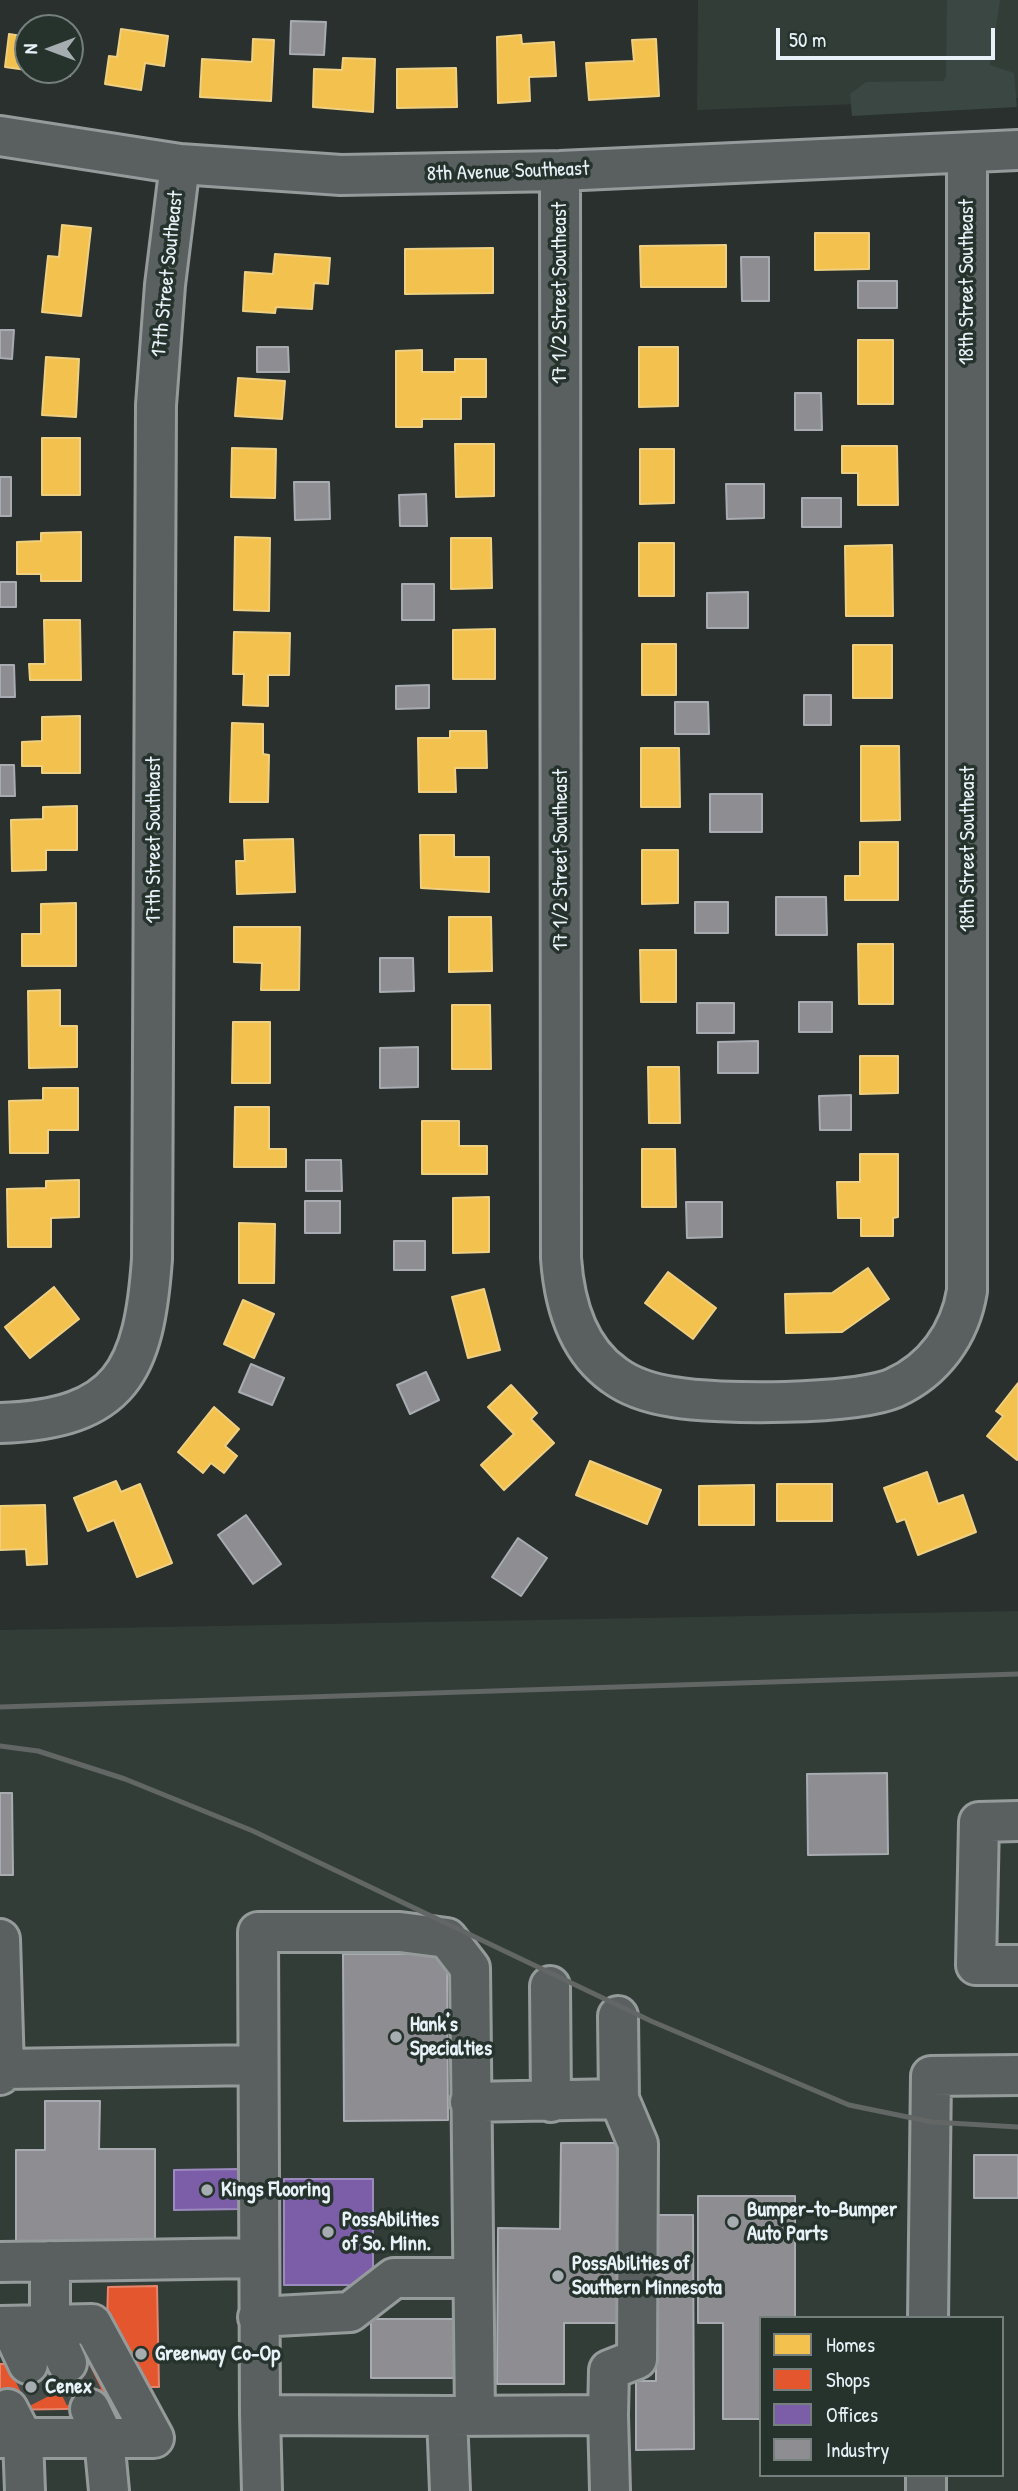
<!DOCTYPE html>
<html>
<head>
<meta charset="utf-8">
<style>
	body { margin:0 }
	#map { position:relative; width:1018px; height:2491px; overflow:hidden; background:#29302d; font-family:"Patrick Hand",sans-serif }
	canvas { display:block }
	.legend { position:absolute; left:759px; top:2316px; width:245px; height:161px; box-sizing:border-box; background:#26332d; border:2px solid #747f7e; margin:0; padding:9px 12px; list-style:none; font-size:21px; color:#e8f1f8 }
	.legend li { display:flex; align-items:center; gap:14px; height:35px }
	.legend b { width:35px; border:2px solid #747f7e }
	.north { position:absolute; left:14px; top:14px; width:70px; height:70px; box-sizing:border-box; background:#26332d; border:2px solid #747f7e; border-radius:50%; rotate:270deg; font-size:19px; font-weight:700; line-height:28px; text-align:center; color:#e8f1f8 }
	.north::after { content:''; display:block; margin:auto; width:24px; height:32px; background:#a5adb1; clip-path:polygon(50% 0,100% 100%,50% 72%,0 100%) }
	.scale { position:absolute; left:776px; top:28px; width:219px; height:32px; box-sizing:border-box; border:4px solid #e8f1f8; border-top:0; padding-left:9px; font-size:21px; line-height:24px; white-space:nowrap; color:#e8f1f8; -webkit-text-stroke:5px #26332d; paint-order:stroke }
</style>
</head>
<body>
<div id="map">
<canvas width="1018" height="2491"></canvas>
<ul class="legend">
<li><b style="height:19px;background:#f2c14e"></b>Homes</li>
<li><b style="height:19px;background:#e4572e"></b>Shops</li>
<li><b style="height:19px;background:#7b5ea7"></b>Offices</li>
<li><b style="height:19px;background:#8d8d92"></b>Industry</li>
</ul>
<div class="north">N</div>
<div class="scale">50 m</div>
</div>
<script>
const ctx = document.querySelector('canvas').getContext('2d');
ctx.lineJoin = 'round';
function fill(path, color) { ctx.fillStyle = color; ctx.fill(path, 'evenodd'); }
function stroke(path, color, width, dash) { ctx.strokeStyle = color; ctx.lineWidth = width; ctx.lineCap = dash ? 'butt' : 'round'; ctx.setLineDash(dash || []); ctx.stroke(path); }
function drawText(font, color, halo, rows, align = 'center') {
  ctx.font = font + ' "Patrick Hand",sans-serif'; ctx.lineWidth = 7; ctx.setLineDash([]); ctx.textBaseline = 'middle'; ctx.strokeStyle = halo; ctx.fillStyle = color; for (const [text, x, y, turn = 0] of rows) {
    ctx.save(); ctx.translate(x, y); ctx.rotate((+turn || 0) * Math.PI / 180); ctx.textAlign = isNaN(turn) ? turn : align; if (halo) ctx.strokeText(text, 0, 0); ctx.fillText(text, 0, 0); ctx.restore();
  }
}
const built = new Path2D(`
	M698,0H1018V98L697,110Z
	M1018,1611V2491H0V1630ZM761,2318H1002V2475H761Z`);
const green = new Path2D(`
	M947,0H1000L990,65L1014,73L1017,107L852,116L850,94L866,82L943,81L946,77Z`);
const homes = new Path2D(`
	M121,29L168,36L164,66L145,63L141,90L105,84L109,56L117,57Z
	M9,34L28,37V70H70V42L75,43L70,76L5,67Z
	M521,35L522,44L554,42L556,76L529,77L530,101L498,103L497,37Z
	M253,39L274,40L271,101L200,97L202,59L252,62Z
	M656,39L659,96L589,100L586,63L634,61L632,40Z
	M343,58L375,59L373,112L313,107L314,69L342,70Z
	M456,68L457,107L397,108V69Z
	M62,225L91,228L81,316L42,312L48,256L59,257Z
	M815,233H869V269L815,270Z
	M726,245V287H641L640,246Z
	M493,248V293L405,294V249Z
	M275,254L330,258L328,284L314,283L312,309L276,307L275,313L243,311L245,272L273,274Z
	M858,340H893V404H858Z
	M639,347H678V406L639,407Z
	M422,350V372H455V359H486V397H461V419H422V427H396V351Z
	M46,357L79,359L76,417L42,415Z
	M238,378L285,381L282,419L235,416Z
	M42,438H80V495H42Z
	M455,444H494V496L456,497Z
	M842,446H897L898,505H858V473H842Z
	M232,448L276,449L275,498L231,497Z
	M640,449H674V503L640,504Z
	M81,532V581H41V574H17V542L41,541V533Z
	M235,537L270,538L269,611L234,610Z
	M451,538H491L492,588L451,589Z
	M639,543H674V596H639Z
	M892,545L893,616H846L845,546Z
	M44,620H80L81,680H30L29,664H45Z
	M495,629V679H453V630Z
	M234,632L290,633L289,675H268V706L243,705L244,674H233Z
	M642,644H676V695H642Z
	M853,645H892V698H853Z
	M80,716V773H42V766H22V742L42,741V717Z
	M232,723L263,724V754L269,755L268,802H230Z
	M450,731H486L487,768H455L456,792H419L418,738H450Z
	M861,746H899L900,820L861,821Z
	M641,748H679L680,807H641Z
	M77,806V850H46V870L12,871L11,820L43,819V807Z
	M420,835H454V857H489V892L421,888Z
	M293,839L295,892L237,894L236,861H245L244,840Z
	M860,842H898V900H845V876H860Z
	M642,850H678V903L642,904Z
	M76,903V966H22V934H41V904Z
	M449,917H491L492,971L449,972Z
	M234,927H300L299,990H261L262,963L234,962Z
	M858,944H893V1004H859Z
	M640,950H676V1002H641Z
	M60,990V1026H77V1067L29,1068L28,991Z
	M452,1005H490L491,1069H452Z
	M233,1022H270V1083H232Z
	M860,1056H898V1093L860,1094Z
	M648,1067H679L680,1123H649Z
	M43,1088H78V1130H48V1153H10L9,1101L43,1100Z
	M235,1107H269V1149H286V1167H234Z
	M422,1121H459V1146H487V1174H422Z
	M642,1149H675L676,1207H642Z
	M860,1154H898V1217L893,1218V1236H861V1218H838L837,1182H860Z
	M79,1180V1217L51,1218V1247H8L7,1189L46,1188V1181Z
	M489,1197V1252L453,1253V1198Z
	M239,1223L275,1224L274,1283H239Z
	M868,1268L889,1299L842,1332L786,1333L785,1294L832,1293Z
	M668,1272L716,1308L693,1339L645,1303Z
	M54,1287L79,1319L30,1358L5,1327Z
	M484,1289L500,1350L468,1358L452,1297Z
	M243,1300L274,1314L254,1358L224,1344Z
	M1018,1383V1459L1017,1460L987,1436L1003,1416L996,1411Z
	M511,1385L537,1413L531,1419L554,1443L504,1490L481,1465L514,1434L488,1407Z
	M214,1407L239,1429L225,1446L237,1456L224,1473L211,1463L203,1473L178,1452Z
	M590,1461L661,1490L647,1524L576,1495Z
	M927,1472L938,1504L963,1495L976,1532L918,1555L905,1519L897,1522L884,1488Z
	M116,1481L121,1492L140,1484L172,1563L137,1577L114,1520L88,1531L74,1498Z
	M777,1484H832V1521H777Z
	M754,1485V1525H699V1486Z
	M45,1505L47,1564L27,1565L26,1549L0,1550V1506Z`);
const shops = new Path2D(`
	M157,2286L159,2387H139L107,2322L108,2287Z
	M103,2363L128,2408L0,2410V2364Z`);
const offices = new Path2D(`
	M240,2169L241,2209L174,2210V2170Z
	M284,2179H373V2285H284Z`);
const industry = new Path2D(`
	M291,21L326,22L324,55L290,54Z
	M741,257H769V301H742Z
	M858,281H897V308H858Z
	M0,330H14L12,359L0,358Z
	M257,347H288L289,372H257Z
	M795,393H821L822,430H795Z
	M0,477H11V516H0Z
	M294,482H329L330,519L295,520Z
	M726,484H764V518L727,519Z
	M426,494L427,526H400L399,495Z
	M802,498H841V527H802Z
	M0,582H16V607H0Z
	M402,584H434V620H402Z
	M748,592V628H707V593Z
	M0,665H14L15,697H0Z
	M429,685V708L396,709V686Z
	M804,695H831V725H804Z
	M675,702H708L709,734H675Z
	M0,765H14L15,796H0Z
	M710,794H762V832H710Z
	M776,897H826L827,935H776Z
	M695,902H728V933H695Z
	M380,958H413L414,991L380,992Z
	M799,1002H832V1032H799Z
	M697,1003H734V1033H697Z
	M758,1041V1073H718V1042Z
	M418,1047V1087L380,1088V1048Z
	M851,1095V1130H820L819,1096Z
	M306,1160H341L342,1191H306Z
	M305,1201H340V1233H305Z
	M686,1202H722V1237L687,1238Z
	M394,1241H425V1270H394Z
	M251,1364L284,1378L272,1405L239,1392Z
	M426,1372L439,1400L410,1414L397,1385Z
	M246,1515L281,1564L253,1584L218,1535Z
	M518,1538L547,1558L521,1596L492,1577Z
	M887,1773L888,1854L808,1855L807,1774Z
	M0,1793H12L13,1875H0Z
	M343,1954H447L448,2120L344,2121Z
	M45,2101H100L99,2149H155V2242L16,2241V2150H45Z
	M561,2143H619L617,2323H564V2384H497L498,2228L560,2229Z
	M974,2155H1018V2198H974Z
	M698,2196H795V2318H761V2419H723V2323H698Z
	M656,2215H693L694,2449L636,2450V2381H656Z
	M371,2319H455V2378H371Z`);
const minorTunnel = new Path2D(`
	M67,2363L90,2409
	M28,2364L51,2409`);
const minor = new Path2D(`
	M0,136L180,164L341,175L560,171L1018,150
	M560,171L561,1258C564,1301 576,1348 614,1375C630,1387 653,1394 673,1397C717,1405 855,1405 894,1388C934,1370 960,1334 967,1291V153
	M0,1423C122,1419 144,1370 152,1259L156,405L165,285L180,164
	M1018,1821L979,1822L976,1965H1018
	M0,1939L4,2069L0,2075
	M550,1986L551,2102
	M4,2069L258,2065
	M470,2102L619,2099
	M50,2261V2325L67,2363
	M0,2262L258,2258
	M258,2317L350,2312L394,2278H473
	M928,2318L931,2076L1018,2075
	M0,2326L92,2324L154,2438H0
	M10,2326L28,2364
	M8,2409L23,2438L25,2491
	M90,2409L104,2438L109,2491
	M260,2415L262,2491
	M608,2415L610,2491
	M447,2416L260,2415L258,1932H400L447,1938L470,1968L475,2415
	M450,2491L447,2416L608,2415L609,2370L637,2359L638,2144L619,2099L618,2016
	M926,2491V2475`);
const rail = new Path2D(`
	M0,1707L1018,1674
	M0,1746L38,1751L125,1779L253,1831L651,2021L849,2105L932,2122L1018,2127`);
const markers = [
	[396,2037,7,"#a5adb1"],
	[207,2190,7,"#a5adb1"],
	[733,2222,7,"#a5adb1"],
	[328,2232,7,"#a5adb1"],
	[558,2276,7,"#a5adb1"],
	[141,2354,7,"#a5adb1"],
	[31,2387,7,"#a5adb1"]
];
const streetNames = [
	["8th Avenue Southeast",508,172,-2],
	["17th Street Southeast",168,274,-84],
	["18th Street Southeast",967,282,-90],
	["17 1/2 Street Southeast",560,293,-90],
	["17th Street Southeast",154,840,-90],
	["18th Street Southeast",968,849,-90],
	["17 1/2 Street Southeast",561,860,-90]
];
const poiNames = [
	["Hank's",410,2025],
	["Specialties",410,2049],
	["Kings Flooring",221,2190],
	["Bumper-to-Bumper",747,2210],
	["Auto Parts",747,2234],
	["PossAbilities",342,2220],
	["of So. Minn.",342,2244],
	["PossAbilities of",572,2264],
	["Southern Minnesota",572,2288],
	["Greenway Co-Op",155,2354],
	["Cenex",45,2387]
];
fill(built, '#323d38');
fill(green, '#3b4743');
fill(homes, '#f2c14e');
stroke(homes, '#efcf81', 2);
fill(shops, '#e4572e');
stroke(shops, '#e5856b', 2);
fill(offices, '#7b5ea7');
stroke(offices, '#9c8abf', 2);
fill(industry, '#8d8d92');
stroke(industry, '#a8abb1', 2);
stroke(minorTunnel, '#464d4b', 38, [38, 19]);
stroke(minor, '#959a9a', 44);
stroke(minor, '#5a6060', 38);
stroke(rail, '#626665', 5);
for (const [x, y, r, color] of markers) { const dot = new Path2D(); dot.arc(x, y, r, 0, 2 * Math.PI); ctx.fillStyle = color; ctx.fill(dot); stroke(dot, '#26332d', 2.5); }
drawText('21px', '#e8f1f8', '#26332d', streetNames);
drawText('bold 21px', '#e8f1f8', '#26332d', poiNames, 'left');
</script>
</body>
</html>
